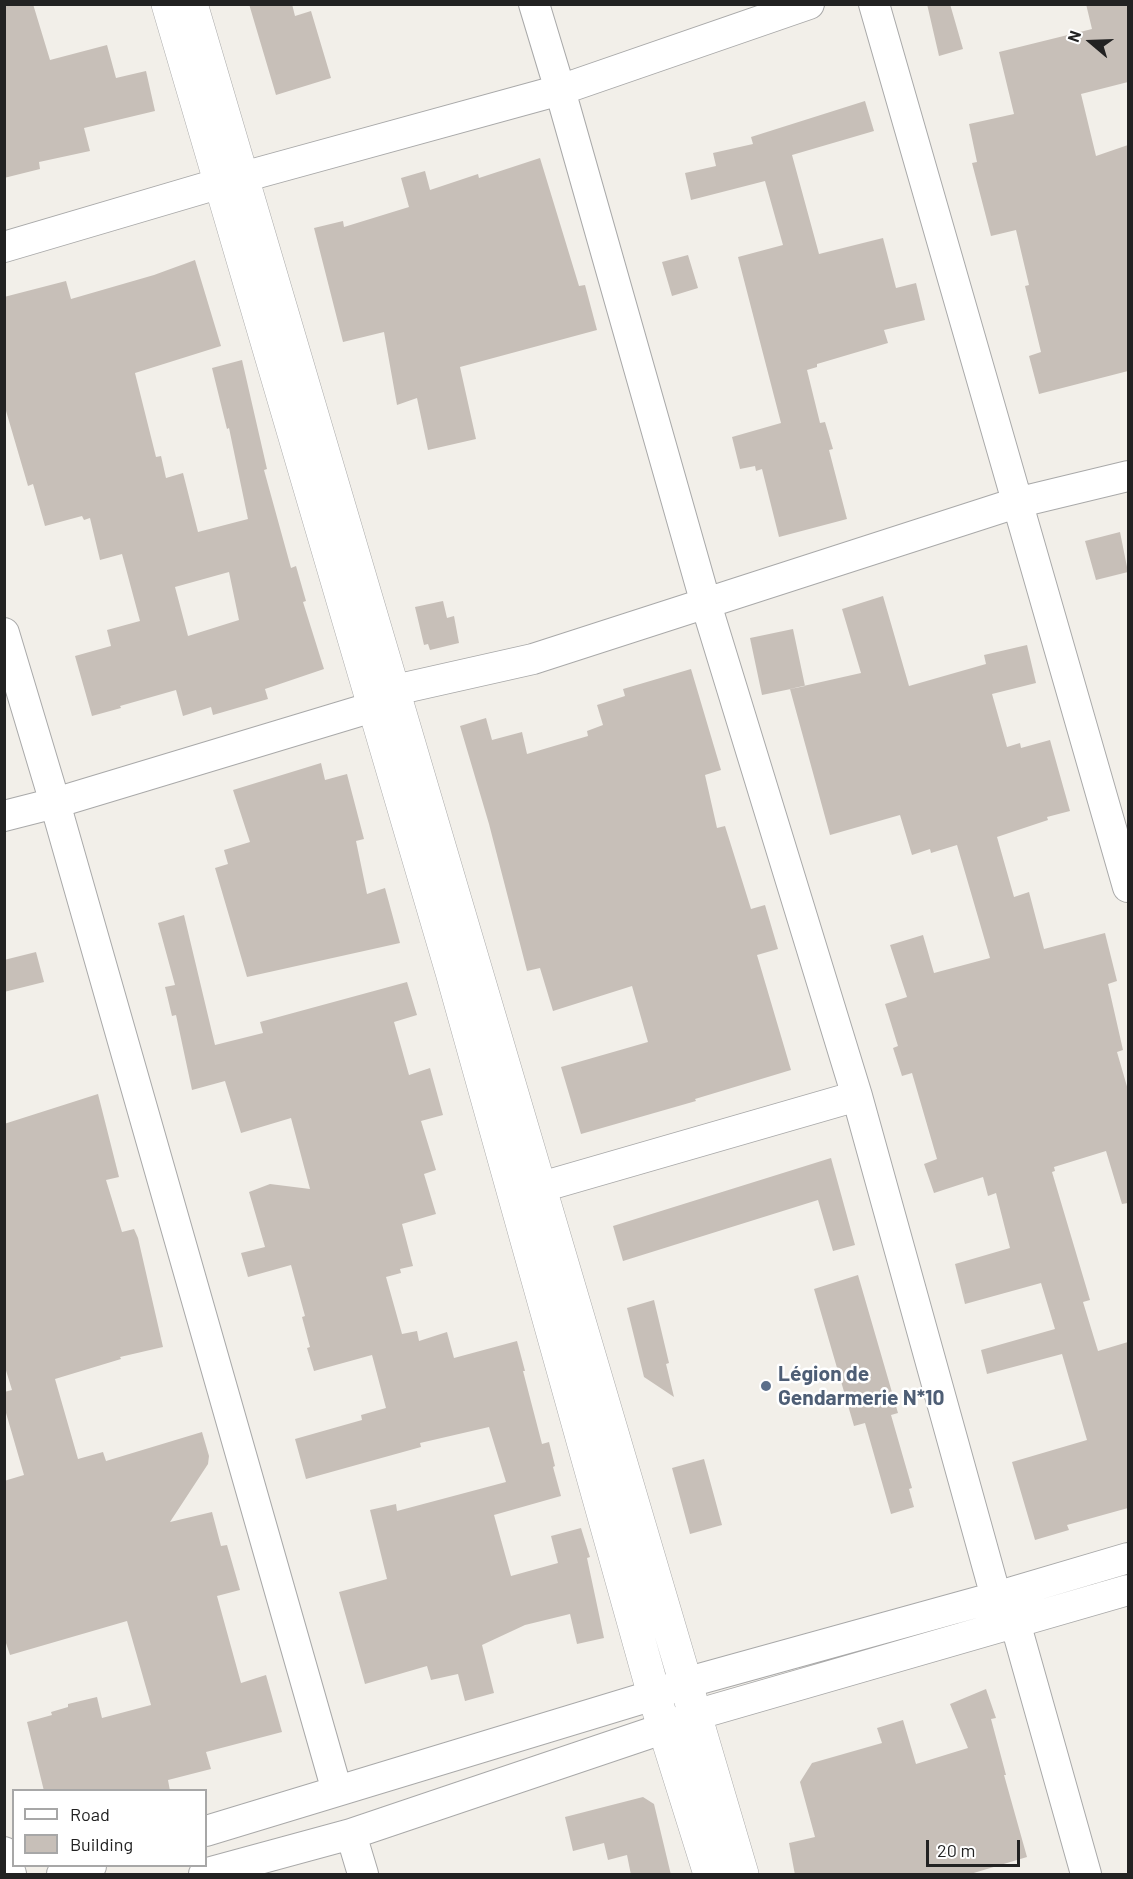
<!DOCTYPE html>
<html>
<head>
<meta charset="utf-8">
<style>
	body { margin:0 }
	#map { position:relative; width:1133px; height:1879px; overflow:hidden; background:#f2efe9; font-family:Barlow,sans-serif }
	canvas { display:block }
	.frame { position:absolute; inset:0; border:6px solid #222; pointer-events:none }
	.legend { position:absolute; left:12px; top:1789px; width:195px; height:78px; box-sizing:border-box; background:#fff; border:2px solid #a7a7a7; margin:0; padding:8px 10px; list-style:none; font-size:18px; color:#222 }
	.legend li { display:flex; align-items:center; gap:12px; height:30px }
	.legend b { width:30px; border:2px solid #a7a7a7 }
	.north { position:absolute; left:1061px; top:12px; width:60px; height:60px; -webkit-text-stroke:4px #fff; paint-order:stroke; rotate:289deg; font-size:16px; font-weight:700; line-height:24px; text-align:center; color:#222 }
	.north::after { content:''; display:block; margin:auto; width:21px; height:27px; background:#222; clip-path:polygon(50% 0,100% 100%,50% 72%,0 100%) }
	.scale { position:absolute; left:926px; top:1840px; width:94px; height:27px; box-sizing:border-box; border:3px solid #222; border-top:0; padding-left:8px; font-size:18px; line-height:21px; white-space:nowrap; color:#222; -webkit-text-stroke:4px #fff; paint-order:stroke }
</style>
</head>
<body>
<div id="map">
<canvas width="1133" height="1879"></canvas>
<div class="frame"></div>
<ul class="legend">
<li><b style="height:8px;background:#fff"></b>Road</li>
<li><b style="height:16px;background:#c7bfb8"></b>Building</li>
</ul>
<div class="north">N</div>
<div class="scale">20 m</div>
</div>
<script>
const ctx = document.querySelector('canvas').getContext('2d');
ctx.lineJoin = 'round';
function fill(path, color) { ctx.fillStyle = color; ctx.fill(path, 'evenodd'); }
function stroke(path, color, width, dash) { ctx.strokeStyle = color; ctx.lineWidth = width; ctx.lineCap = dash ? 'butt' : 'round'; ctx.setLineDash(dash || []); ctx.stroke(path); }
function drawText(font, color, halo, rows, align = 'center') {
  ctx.font = font + ' Barlow,sans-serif'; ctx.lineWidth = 5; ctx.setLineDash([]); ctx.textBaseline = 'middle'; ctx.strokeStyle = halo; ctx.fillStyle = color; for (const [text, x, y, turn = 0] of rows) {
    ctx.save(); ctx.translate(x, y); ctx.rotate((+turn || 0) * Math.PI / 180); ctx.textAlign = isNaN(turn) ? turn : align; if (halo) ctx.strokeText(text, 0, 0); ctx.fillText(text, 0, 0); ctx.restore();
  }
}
const building = new Path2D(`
	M4,4H33L50,60L107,45L116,78L146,71L155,111L84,128L90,151L39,162L40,169L4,178Z
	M249,4H292L295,16L311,11L331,78L276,95Z
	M927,4H950L963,49L939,56Z
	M1086,4H1128V82L1081,94L1096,156L1128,145V371L1039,394L1029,356L1041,352L1025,286L1029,285L1016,230L991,236L972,163L977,162L969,124L1014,114L999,52L1092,29Z
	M865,101L874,131L792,155L819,254L883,238L896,288L916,283L925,320L884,330L888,343L817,364V367L807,370L820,423L825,422L833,449L829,450L847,519L779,537L762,469L756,471L755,466L740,469L732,437L781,423L738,257L783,245L765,181L691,200L685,173L716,166L713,153L753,144L751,137Z
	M540,158L579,286L585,285L597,330L460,367L476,439L428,450L417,398L397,405L384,332L343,342L314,228L343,221L344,227L409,207L401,178L425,171L430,190L478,174L479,178Z
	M688,255L698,288L672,296L662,262Z
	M195,260L221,346L135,373L156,457L161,456L166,478L183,473L198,532L248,519L229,428L227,429L212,368L242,360L267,469L264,470L291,568L296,566L306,601L303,602L324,669L265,689L268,699L213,715L211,707L183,716L176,690L120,706L121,708L92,716L75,656L111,646L107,630L140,621L122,554L100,560L90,518L84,520L82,516L45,526L33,484L28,486L4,404V297L66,281L71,299L154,275ZM229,572L239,620L188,636L175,587Z
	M1120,532L1128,572L1096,580L1085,541Z
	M883,596L909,686L986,664L984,655L1027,645L1036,683L992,694L1007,747L1020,743L1021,748L1050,740L1070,811L1047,817L1048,820L997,837L1014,897L1029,892L1044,949L1105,933L1117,981L1108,984L1123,1050L1117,1052L1128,1090V1203L1122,1204L1106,1151L1054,1167L1055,1171L1052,1172L1090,1300L1083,1302L1098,1351L1128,1342V1508L1067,1525L1069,1530L1035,1540L1012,1462L1087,1440L1062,1354L987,1374L981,1350L1055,1329L1041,1283L965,1304L955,1264L1010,1248L996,1193L988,1196L983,1177L934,1193L924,1164L937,1159L912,1073L902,1076L893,1048L898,1046L885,1004L907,997L890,945L923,935L934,973L990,958L957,845L931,853L930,849L912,855L900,815L830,835L790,689L861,673L842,609Z
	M443,601L447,618L454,616L459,643L430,650L428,644L424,645L415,607Z
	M793,629L805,686L762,695L750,638Z
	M691,669L721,770L705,775L717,828L725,826L751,909L765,905L778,949L757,955L791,1070L695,1099L696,1101L581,1134L561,1067L648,1042L632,986L553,1011L540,968L527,971L489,824L460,726L486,718L492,740L522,732L527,754L588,736L587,731L603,725L597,705L625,696L623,689Z
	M321,763L325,780L347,774L364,839L356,841L367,894L385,888L400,943L247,977L215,868L228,864L224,850L250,842L233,790Z
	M184,915L215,1045L263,1033L260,1022L407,982L417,1015L394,1022L409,1075L430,1068L443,1115L421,1121L436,1170L424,1174L436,1214L402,1224L413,1266L400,1269L401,1273L386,1277L402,1334L417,1331L419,1341L447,1332L454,1358L517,1341L525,1371H523L542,1444L549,1442L555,1466L553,1467L561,1496L494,1515L511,1576L558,1563L551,1536L581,1528L590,1557L587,1558L604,1638L577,1644L570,1614L525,1625L482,1645L494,1693L465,1701L458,1674L431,1680L427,1666L365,1684L339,1592L387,1579L370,1510L396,1504L397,1511L506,1482L489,1427L420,1443L421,1447L306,1479L295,1439L362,1420L361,1415L386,1408L372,1355L314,1371L307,1348L310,1347L302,1317L305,1316L291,1265L248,1277L241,1253L265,1247L249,1192L270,1184L310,1189L291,1118L241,1133L225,1081L192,1090L176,1015L172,1016L165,987L175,985L158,923Z
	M36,952L44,982L4,992V960Z
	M98,1094L119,1177L106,1180L122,1232L134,1229L138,1238L163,1347L120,1357L121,1359L55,1379L78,1459L103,1452L106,1461L202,1432L209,1456L208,1464L170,1522L212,1512L221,1546L227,1545L240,1590L217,1596L241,1683L266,1675L282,1732L206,1752L211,1769L168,1780L170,1791H44L27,1722L52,1715L51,1712L68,1707V1704L97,1697L102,1718L151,1705L127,1621L10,1655L4,1637V1481L24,1475L4,1406V1392L12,1390L4,1364V1124Z
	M831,1158L855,1245L833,1251L818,1200L623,1261L613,1226Z
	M858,1275L898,1413L891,1415L912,1488L909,1489L914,1507L891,1514L865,1423L854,1426L814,1289Z
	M654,1300L669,1363L666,1364L674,1397L644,1377L627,1308Z
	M704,1459L722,1525L690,1534L672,1468Z
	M986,1689L996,1718L991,1719L1006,1775H1004L1027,1857L967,1875H795L789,1843L815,1837L800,1782L812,1763L882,1743L877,1728L903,1720L916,1764L968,1748L950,1704Z
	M643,1797L654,1804L671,1875H631L627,1855L608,1860L604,1843L573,1851L565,1817Z`);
const minor = new Path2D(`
	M534,4L560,90L706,604L857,1096L996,1597
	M874,4L1128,887
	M4,247L221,183L560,90L809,4
	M4,633L55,803L337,1791
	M395,690L533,659L1016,503L1128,476
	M4,816L55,803L373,707
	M538,1188L857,1096
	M1015,1622L1086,1874
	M206,1831L654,1695L685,1683L996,1597L1128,1558
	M351,1834L363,1874
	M4,1852L11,1874
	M62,1874L91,1866
	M204,1874L351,1834L665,1728L695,1715L1128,1590`);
const tertiary = new Path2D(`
	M168,4L452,972L654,1695L710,1874
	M191,4L742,1874`);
const markers = [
	[766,1386,6,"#5c6f8a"]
];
const serviceNames = [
	["Légion de",778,1374],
	["Gendarmerie N*10",778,1398]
];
fill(building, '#c7bfb8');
stroke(minor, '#a9a9a9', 32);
stroke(tertiary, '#a9a9a9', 34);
stroke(minor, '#fff', 30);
stroke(tertiary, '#fff', 33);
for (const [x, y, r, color] of markers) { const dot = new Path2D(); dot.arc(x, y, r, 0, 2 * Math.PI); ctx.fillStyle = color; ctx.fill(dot); stroke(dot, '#fff', 2); }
drawText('bold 21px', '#4e5e75', '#fff', serviceNames, 'left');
</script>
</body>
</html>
